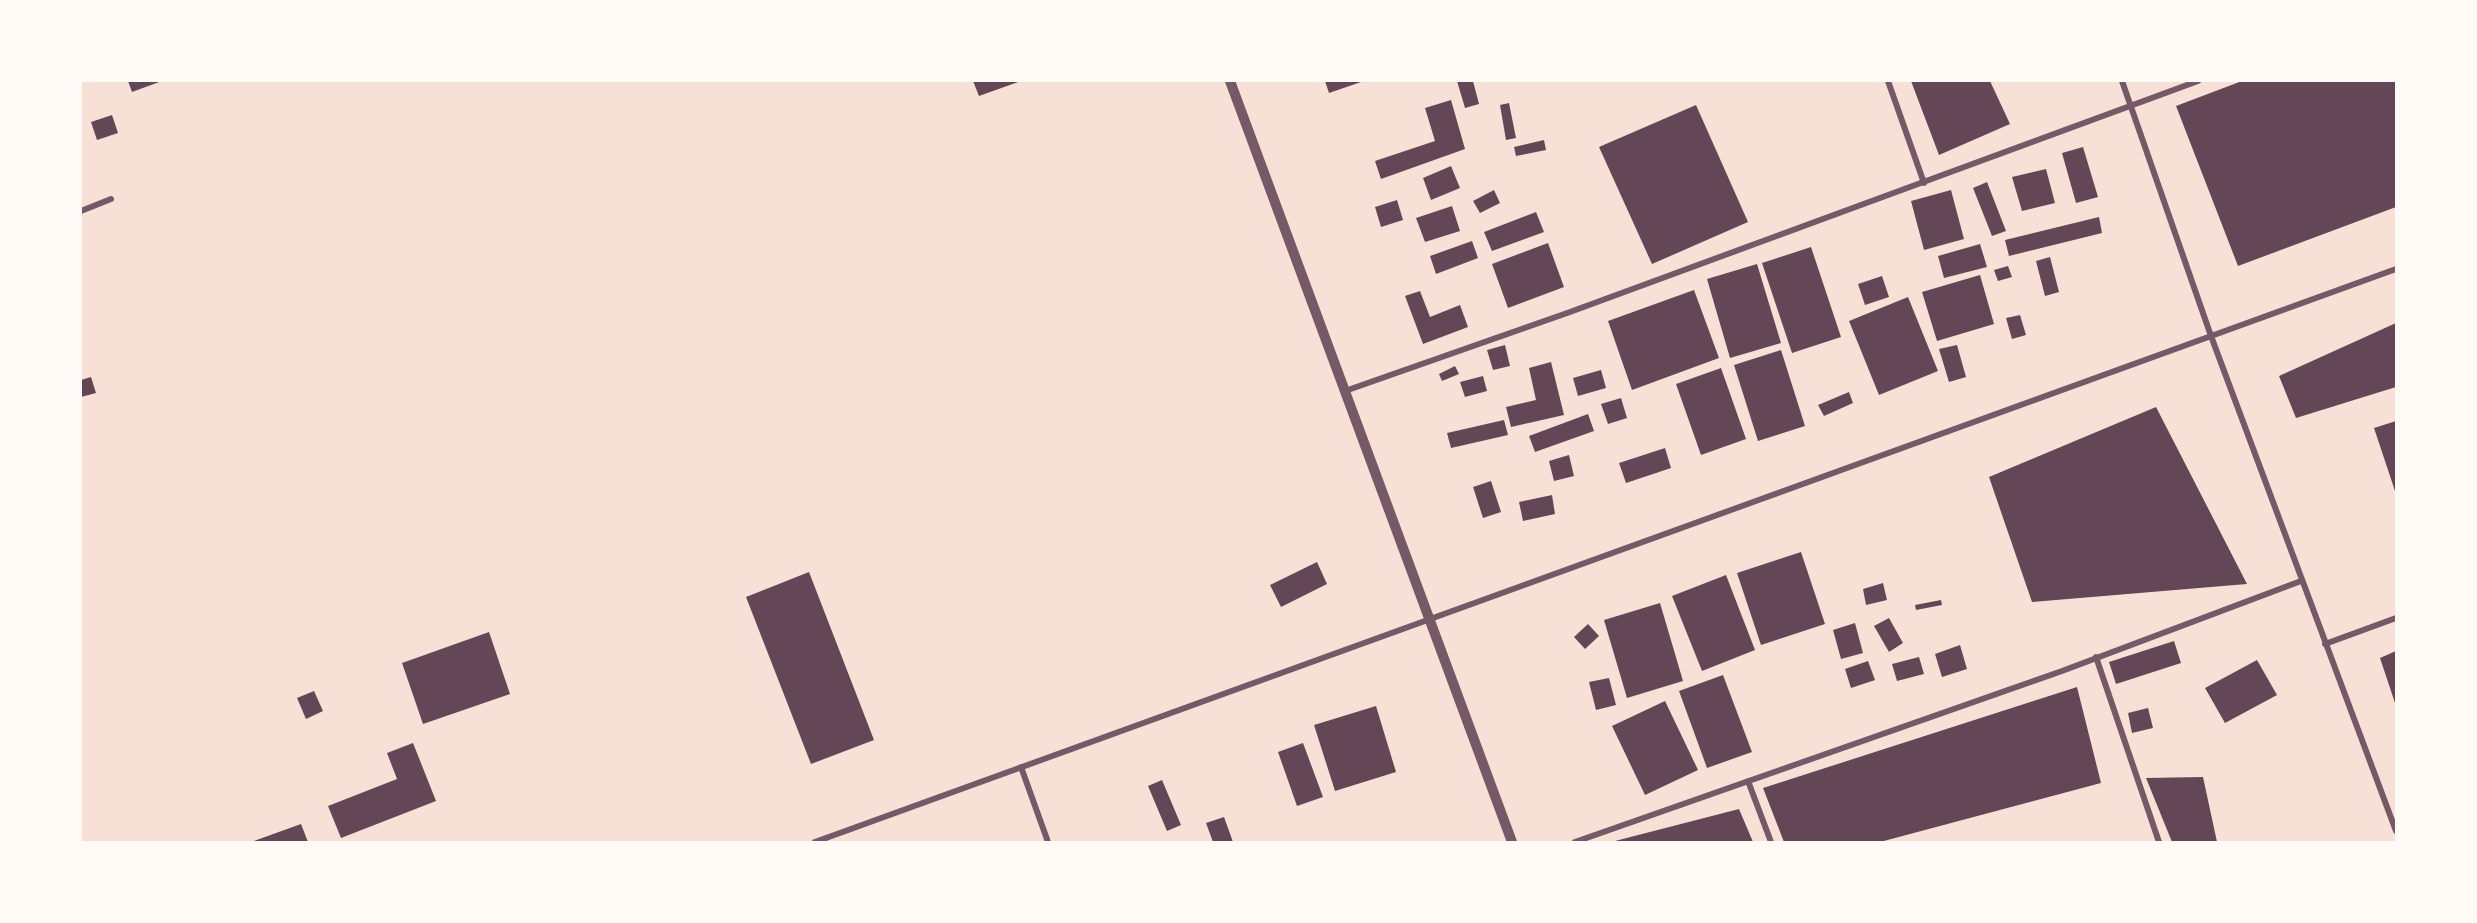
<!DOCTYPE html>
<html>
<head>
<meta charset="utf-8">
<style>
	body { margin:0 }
	#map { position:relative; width:2477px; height:923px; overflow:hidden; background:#f7e1d7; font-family:"Asap Condensed",sans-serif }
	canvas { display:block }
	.frame { position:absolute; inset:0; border:82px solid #fffaf5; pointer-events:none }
</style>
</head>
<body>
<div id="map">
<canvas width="2477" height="923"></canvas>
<div class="frame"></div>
</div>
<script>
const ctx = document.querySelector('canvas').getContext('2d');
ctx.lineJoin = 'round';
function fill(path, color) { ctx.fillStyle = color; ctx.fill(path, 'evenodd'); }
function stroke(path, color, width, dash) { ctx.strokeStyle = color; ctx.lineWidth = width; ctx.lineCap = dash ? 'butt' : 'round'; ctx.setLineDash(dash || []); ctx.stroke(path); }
const building = new Path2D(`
	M128,81H162L132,92Z
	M973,81H1021L979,96Z
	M1325,81H1364L1329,93Z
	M1457,81H1473L1479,104L1465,108Z
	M1911,81H1990L2010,124L1939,155Z
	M2242,81H2396V207L2238,266L2176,106Z
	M1451,100L1465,149L1381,179L1375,161L1435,141L1425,108Z
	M1509,103L1516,138L1506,140L1500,105Z
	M1696,105L1748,222L1652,264L1599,147Z
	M112,115L118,133L97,140L91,122Z
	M1544,140L1546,150L1516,156L1514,147Z
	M2083,147L2098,197L2076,203L2062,153Z
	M1451,166L1460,188L1431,200L1423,178Z
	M2046,169L2055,203L2022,211L2012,177Z
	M1987,182L2006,231L1992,236L1973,188Z
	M1494,190L1500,203L1480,213L1473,201Z
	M1951,190L1964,239L1924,250L1911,201Z
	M1397,200L1403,220L1381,227L1375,207Z
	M1452,206L1460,231L1425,242L1416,218Z
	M1536,212L1544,232L1492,251L1484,232Z
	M2099,217L2102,233L2009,256L2005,240Z
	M1472,241L1478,258L1436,274L1430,256Z
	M1548,243L1564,287L1508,308L1492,264Z
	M1980,244L1987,267L1944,278L1938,256Z
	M1811,247L1841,337L1792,353L1762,263Z
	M2050,257L2059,292L2045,296L2036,261Z
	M1757,264L1781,343L1730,358L1707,279Z
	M2008,266L2012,277L1998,281L1994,270Z
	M1980,275L1994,324L1937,341L1922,292Z
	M1882,276L1889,297L1865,305L1858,284Z
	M1694,290L1719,358L1632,390L1608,321Z
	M1420,291L1430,317L1460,305L1468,327L1423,344L1405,296Z
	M1908,297L1938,371L1879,395L1849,321Z
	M2020,315L2026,335L2012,339L2006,318Z
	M2396,323V387L2296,418L2279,376Z
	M1505,345L1510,366L1493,370L1487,350Z
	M1957,345L1966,377L1949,382L1939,349Z
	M1781,350L1805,426L1758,441L1734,365Z
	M1551,362L1564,415L1511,427L1506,407L1536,400L1529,368Z
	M1455,366L1459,374L1442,381L1439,374Z
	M1721,368L1746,439L1701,455L1676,384Z
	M1601,370L1606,388L1578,396L1573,378Z
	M1483,376L1487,391L1465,397L1460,382Z
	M91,377L96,393L81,397V380Z
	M1849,392L1853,403L1824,416L1818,405Z
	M1621,398L1627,418L1608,424L1601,404Z
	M2156,407L2247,584L2032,602L1989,477Z
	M1588,414L1594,431L1535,452L1529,436Z
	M1504,420L1508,435L1451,448L1447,433Z
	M2396,421V494L2374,428Z
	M1665,448L1671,468L1626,483L1619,463Z
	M1569,455L1574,476L1554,481L1549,461Z
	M1491,481L1501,512L1483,518L1473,487Z
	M1552,495L1555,514L1523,521L1519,502Z
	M1801,552L1825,624L1761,645L1737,573Z
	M1317,562L1327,584L1281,607L1270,585Z
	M809,572L874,740L811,764L746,597Z
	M1726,575L1755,650L1702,671L1672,596Z
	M1883,583L1887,600L1866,605L1863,589Z
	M1941,600L1942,605L1916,610L1915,605Z
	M1660,603L1683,681L1627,698L1604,620Z
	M1889,618L1903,643L1889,652L1874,626Z
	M1855,623L1863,653L1841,659L1833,630Z
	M1588,624L1599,636L1585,649L1574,637Z
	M489,632L510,694L423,724L402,663Z
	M2174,641L2181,663L2116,684L2109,662Z
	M1960,645L1967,669L1942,677L1935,654Z
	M2396,651V706L2380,658Z
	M1919,657L1924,674L1897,681L1892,664Z
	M2257,660L2277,695L2225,723L2205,688Z
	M1868,661L1875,680L1851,688L1845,669Z
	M1723,675L1752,752L1707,768L1679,691Z
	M1609,678L1616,705L1596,710L1589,682Z
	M2077,687L2101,783L1880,842H1784L1763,788Z
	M314,691L323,711L306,719L297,698Z
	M1665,701L1698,770L1645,795L1612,726Z
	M1376,706L1396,772L1335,791L1314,725Z
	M2148,708L2153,728L2132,733L2128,713Z
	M413,743L436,801L341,838L328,806L397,779L387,753Z
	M1303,743L1323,797L1297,806L1278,752Z
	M2203,777L2217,842H2172L2146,778Z
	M1162,780L1181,825L1167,831L1148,786Z
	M1739,809L1753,842H1615V841Z
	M1224,817L1233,842H1213L1206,823Z
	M301,824L308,842H251Z`);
const minor = new Path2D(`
	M1888,81L1924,183
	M2122,81L2211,336L2396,831
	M81,211L111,199
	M1345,391L1570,312L2198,81
	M2325,644L2396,618
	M2096,657L2159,842
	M1021,767L1048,842
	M1748,781L1771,842
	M815,842L2396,269
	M1575,842L2062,671L2301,581`);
const tertiary = new Path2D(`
	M1230,81L1512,842`);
fill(building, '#644757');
stroke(minor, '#755966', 6);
stroke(tertiary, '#755966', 10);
</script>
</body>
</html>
